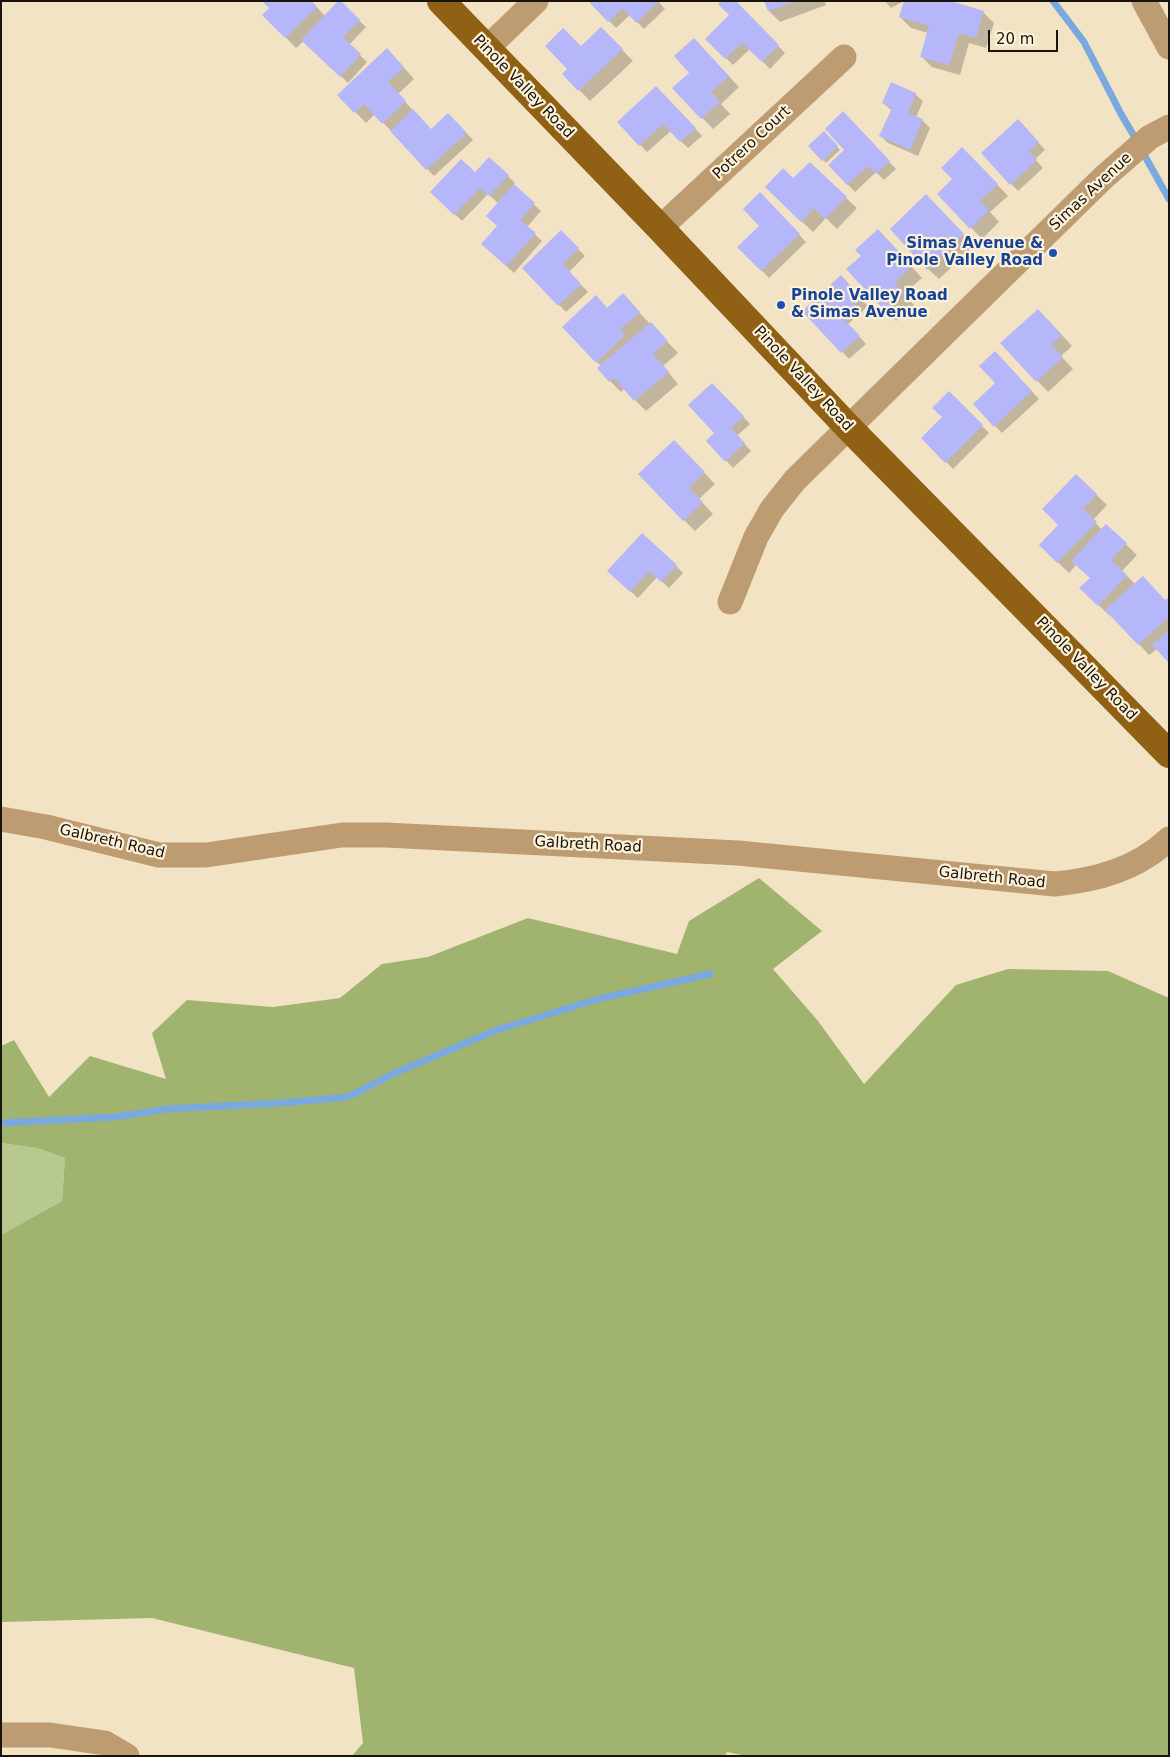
<!DOCTYPE html>
<html>
<head>
<meta charset="utf-8">
<style>
	body { margin:0 }
	#map { position:relative; width:1170px; height:1757px; overflow:hidden; background:#f3e3c5; font-family:"DejaVu Sans",sans-serif }
	canvas { display:block }
	.frame { position:absolute; inset:0; border:2px solid #191409; pointer-events:none }
	.scale { position:absolute; left:988px; top:30px; width:70px; height:22px; box-sizing:border-box; border:2px solid #191409; border-top:0; padding-left:6px; font-size:15px; line-height:18px; white-space:nowrap; color:#191409; -webkit-text-stroke:4px #fef1d9; paint-order:stroke }
</style>
</head>
<body>
<div id="map">
<canvas width="1170" height="1757"></canvas>
<div class="frame"></div>
<div class="scale">20 m</div>
</div>
<script>
const ctx = document.querySelector('canvas').getContext('2d');
ctx.lineJoin = 'round';
function fill(path, color) { ctx.fillStyle = color; ctx.fill(path, 'evenodd'); }
function stroke(path, color, width, dash) { ctx.strokeStyle = color; ctx.lineWidth = width; ctx.lineCap = dash ? 'butt' : 'round'; ctx.setLineDash(dash || []); ctx.stroke(path); }
function drawText(font, color, halo, rows, align = 'center') {
  ctx.font = font + ' "DejaVu Sans",sans-serif'; ctx.lineWidth = 4.5; ctx.setLineDash([]); ctx.textBaseline = 'middle'; ctx.strokeStyle = halo; ctx.fillStyle = color; for (const [text, x, y, turn = 0] of rows) {
    ctx.save(); ctx.translate(x, y); ctx.rotate((+turn || 0) * Math.PI / 180); ctx.textAlign = isNaN(turn) ? turn : align; if (halo) ctx.strokeText(text, 0, 0); ctx.fillText(text, 0, 0); ctx.restore();
  }
}
const green = new Path2D(`
	M1,1143L37,1148L65,1158L62,1201L1,1235Z`);
const forest = new Path2D(`
	M759,878L822,931L773,969L818,1021L864,1084L956,985L1008,969L1108,971L1169,998V1756H746L727,1752L725,1756H352L363,1743L354,1668L152,1618L1,1622V1235L62,1201L65,1158L37,1148L1,1143V1046L14,1040L49,1097L90,1056L166,1079L152,1033L187,1000L273,1007L340,998L382,964L428,957L528,918L677,954L689,921Z`);
const shadow = new Path2D(`
	M264,1H313L312,2L325,16L339,2L366,27L349,45L367,62L348,83L304,41L296,48L264,15L271,8Z
	M658,1L665,9L644,29L630,15L616,28L592,3Z
	M734,1L785,53L770,69L750,49L733,65L707,39L731,15Z
	M766,1H824L826,5L780,22L769,11Z
	M885,1H904L891,8Z
	M983,12L994,23L986,48L969,43L960,75L932,67L921,56L928,33L911,28L900,17Z
	M601,28L633,61L590,101L564,74L569,69L581,48Z
	M705,51L739,87L721,104L730,114L713,129L674,88L691,73Z
	M398,61L414,79L398,94L431,130L455,121L473,140L434,176L375,114L366,123L339,95Z
	M663,94L702,136L688,148L671,131L647,152L618,122Z
	M915,94L923,101L916,118L922,120L930,128L918,156L888,143L881,136L892,111L883,103Z
	M850,120L896,169L884,180L876,172L855,192L829,165L846,150Z
	M1025,127L1045,150L1035,159L1043,168L1018,191L982,153Z
	M824,133L840,150L826,163L810,146Z
	M973,159L1008,196L990,212L999,222L982,239L939,194Z
	M475,174L508,176L515,183L513,185L541,211L527,227L542,241L514,273L490,251L499,226V204L488,194L462,221L439,199Z
	M793,180L846,198L857,208L837,229L826,218L813,232L777,198Z
	M760,194L806,242L769,278L739,247L761,226Z
	M926,196L974,246L939,279L928,269Z
	M561,232L585,256L569,272L588,292L566,312L523,268Z
	M889,242L922,278L904,294L914,305L896,321L886,310Z
	M848,284L868,306L848,324L866,344L849,359L804,311Z
	M633,306L678,353L663,366L678,384L646,411L624,389L621,392L610,381L601,366L564,327L608,310Z
	M1049,321L1072,346L1061,356L1073,369L1048,392L1002,343Z
	M1002,360L1039,399L1002,433L974,404L997,383Z
	M719,391L750,424L737,436L751,451L733,468L708,441L716,433Z
	M949,393L989,433L953,469L923,438L944,417Z
	M674,441L715,484L699,499L713,514L695,531L684,520Z
	M1076,475L1107,505L1093,520L1102,530L1106,525L1137,555L1122,571L1136,585L1165,602L1169,599V662L1157,649L1149,655L1111,614L1110,616L1081,588L1091,578L1077,564L1069,573L1040,545L1059,525Z
	M676,566L683,573L669,588L657,577L638,598L616,578Z`);
const stream = new Path2D(`
	M1053,1L1084,42L1121,114L1137,141
	M1142,151L1169,199
	M1,1123L115,1117L167,1109L280,1103L348,1097L393,1074L494,1031L598,999L710,974`);
const building = new Path2D(`
	M262,1H312L317,7L285,38L262,15L269,8Z
	M338,1H341L360,20L343,37L361,54L340,77L301,40Z
	M592,1H659L636,23L623,8L608,22L590,3Z
	M721,1H736L779,45L762,62L742,43L725,59L705,39L729,15L718,4Z
	M764,1H796V2L768,11Z
	M904,1H951L984,11L976,38L959,33L949,65L920,57L929,26L899,17Z
	M601,27L623,49L578,91L562,74L567,69L545,46L563,28L581,46Z
	M694,38L729,76L711,92L720,102L701,119L672,88L689,73L674,56Z
	M387,48L404,67L388,82L406,101L382,124L364,104L354,113L337,95Z
	M891,82L916,93L908,113L923,119L910,150L879,136L892,108L882,103Z
	M656,86L696,128L680,142L663,124L639,146L617,122Z
	M413,109L431,129L448,113L467,133L426,170L390,131Z
	M843,111L890,161L876,174L868,166L847,185L828,165L844,150L825,129Z
	M1018,119L1039,142L1029,151L1037,160L1010,185L981,153Z
	M824,131L838,146L822,161L808,146Z
	M962,147L998,184L980,201L989,210L970,229L937,194L952,179L941,168Z
	M489,157L509,175L489,196L480,188L454,215L430,192L461,159L475,172Z
	M810,162L847,197L825,219L814,208L801,222L765,187L783,168L793,178Z
	M514,184L535,203L520,220L536,233L506,266L481,244L497,226L486,216Z
	M760,192L800,234L761,271L737,247L759,226L743,209Z
	M926,194L964,234L927,270L890,229Z
	M878,229L912,266L894,283L904,293L885,311L846,269L861,256L855,250Z
	M561,230L579,248L563,264L581,284L558,306L522,268Z
	M841,275L862,298L842,317L860,336L841,353L802,311Z
	M623,293L640,312L620,330L625,335L596,363L562,327L596,295L607,308Z
	M1038,309L1062,335L1051,345L1063,357L1036,382L1000,343Z
	M651,322L668,341L653,354L669,372L634,401L614,378L609,382L597,368Z
	M995,351L1032,391L994,427L973,404L995,383L979,366Z
	M712,383L744,416L731,428L745,443L725,462L706,441L714,433L688,405Z
	M949,391L983,425L945,463L921,438L942,417L932,408Z
	M674,440L705,472L689,488L703,502L683,521L638,474Z
	M1076,474L1097,494L1083,509L1097,522L1057,563L1039,545L1058,525L1042,509Z
	M1106,524L1127,543L1111,560L1127,575L1098,606L1079,588L1090,578L1071,561Z
	M642,533L677,565L661,582L649,571L630,592L607,571Z
	M1143,576L1165,600L1169,597V617L1138,645L1105,610Z
	M1169,630V663L1152,645Z`);
const minor = new Path2D(`
	M1144,1L1169,47
	M486,49L536,1
	M660,228L844,57
	M730,602L756,537L772,509L795,480L1104,177L1150,137L1169,127
	M1,819L46,827L159,855H206L342,835H386L738,853L1055,884C1097,880 1137,869 1169,839
	M1,1735H50L105,1743L127,1756`);
const major = new Path2D(`
	M441,1L660,228L848,427L1169,754`);
const markers = [
	[1053,253,5,"#1a4fb4"],
	[781,305,5,"#1a4fb4"]
];
const streetNames = [
	["Pinole Valley Road",523,87,46],
	["Potrero Court",752,143,-43],
	["Simas Avenue",1091,192,-43],
	["Pinole Valley Road",803,379,47],
	["Pinole Valley Road",1086,669,46],
	["Galbreth Road",112,842,13],
	["Galbreth Road",588,845,3],
	["Galbreth Road",992,878,6]
];
const transitNames = [
	["Simas Avenue &",1043,244],
	["Pinole Valley Road",1043,261],
	["Pinole Valley Road",791,296,"left"],
	["& Simas Avenue",791,313,"left"]
];
fill(green, '#b7c98e');
fill(forest, '#a0b46f');
fill(shadow, '#0003');
stroke(stream, '#7aa9e0', 7);
fill(building, '#b6b6fa');
stroke(minor, '#be9c72', 25);
stroke(major, '#906014', 28);
for (const [x, y, r, color] of markers) { const dot = new Path2D(); dot.arc(x, y, r, 0, 2 * Math.PI); ctx.fillStyle = color; ctx.fill(dot); stroke(dot, '#fef1d9', 2); }
drawText('15px', '#191409', '#fef1d9', streetNames);
drawText('bold 15px', '#164399', '#fef1d9', transitNames, 'right');
</script>
</body>
</html>
